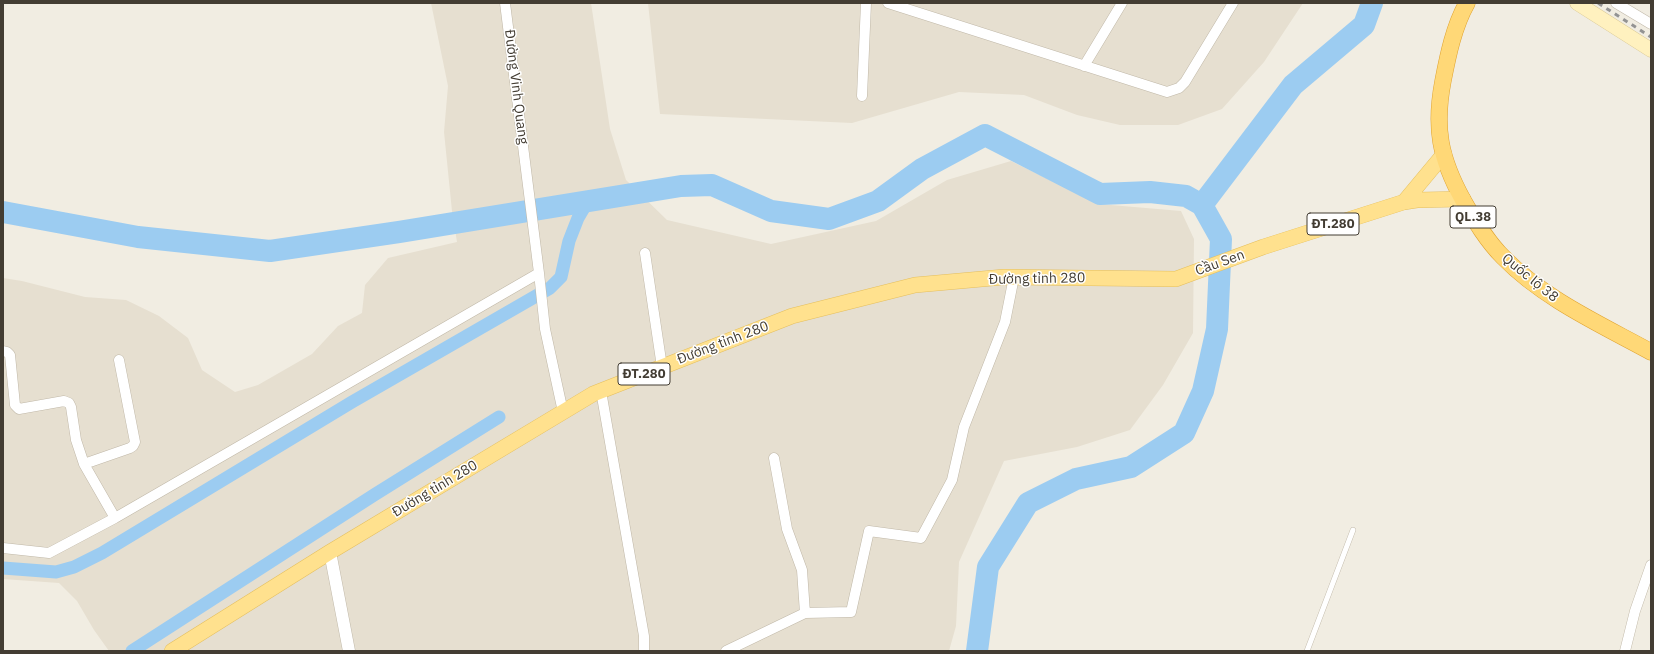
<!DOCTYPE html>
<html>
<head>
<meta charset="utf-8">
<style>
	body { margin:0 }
	#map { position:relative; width:1654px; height:654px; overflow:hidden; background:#f1ede2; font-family:"IBM Plex Sans",sans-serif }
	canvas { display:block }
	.frame { position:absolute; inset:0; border:4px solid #433d33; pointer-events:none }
</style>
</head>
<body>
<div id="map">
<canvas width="1654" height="654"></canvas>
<div class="frame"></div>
</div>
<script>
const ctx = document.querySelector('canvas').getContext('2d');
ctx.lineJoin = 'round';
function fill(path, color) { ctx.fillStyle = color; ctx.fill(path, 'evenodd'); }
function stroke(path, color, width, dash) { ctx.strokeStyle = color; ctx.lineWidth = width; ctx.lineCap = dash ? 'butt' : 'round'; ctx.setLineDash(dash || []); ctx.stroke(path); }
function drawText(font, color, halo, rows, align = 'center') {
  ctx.font = font + ' "IBM Plex Sans",sans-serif'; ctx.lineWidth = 3; ctx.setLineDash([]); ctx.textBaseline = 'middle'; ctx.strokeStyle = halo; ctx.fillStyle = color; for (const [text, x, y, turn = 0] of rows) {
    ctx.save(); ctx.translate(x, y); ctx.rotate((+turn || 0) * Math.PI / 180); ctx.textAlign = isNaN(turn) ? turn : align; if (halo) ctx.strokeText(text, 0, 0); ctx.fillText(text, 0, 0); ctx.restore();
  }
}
const residential = new Path2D(`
	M431,3H591L610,129L626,180L667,220L771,244L876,221L947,180L1011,161L1099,204L1181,211L1194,239L1193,333L1163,385L1130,430L1077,447L1004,461L959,562L956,626L949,651H109L94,630L77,601L59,583L3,579V278L22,281L85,297L126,300L159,316L188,338L202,370L235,392L258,385L312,354L338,326L362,313L365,285L388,258L457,242L452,211L444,132L448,86Z
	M648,3H1303L1264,62L1222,109L1178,125H1120L1077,115L1024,95L959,92L852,123L660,114Z`);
const canal = new Path2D(`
	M3,568L56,572L74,567L102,553L352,402L550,288L561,277L569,241L578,218L588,201
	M132,651L374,495L499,417`);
const river = new Path2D(`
	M1202,205L1293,85L1364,25L1372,3
	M3,212L138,237L270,251L399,232L681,186L712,185L771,211L829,219L878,201L922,169L985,135L1100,194L1150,192L1186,196L1202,205L1221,239L1217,329L1203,391L1184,433L1131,467L1076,479L1028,503L988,567L977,651`);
const service = new Path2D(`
	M1307,651L1353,530`);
const minor = new Path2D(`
	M505,3L539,273
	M888,3L1167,92L1179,88L1185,82L1233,3
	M1616,3L1651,24
	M1084,66L1122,3
	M862,96L866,3
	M645,253L662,367
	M3,351L7,352L10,355L15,405L19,409L64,401L69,403L71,407L76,440L84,464L115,518
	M601,391L644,636V651
	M774,458L787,529L802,570L805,613
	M84,464L130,448L133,446L135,442L119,360
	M3,548L49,553L115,518L539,273L545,329L563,412
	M726,651L805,613L851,612L869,531L921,538L952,480L964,427L1005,322L1014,277
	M1625,651L1635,611L1651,565`);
const tertiary = new Path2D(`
	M330,552L349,651`);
const secondary = new Path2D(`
	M1577,3L1651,50`);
const primary = new Path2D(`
	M1404,202L1444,154
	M172,651L330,552L593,394L792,316L915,285L1004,277L1176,279L1263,247L1404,202L1417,200L1463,199`);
const trunk = new Path2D(`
	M1467,3C1454,26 1448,55 1443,81C1434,128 1440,158 1463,200C1475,221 1487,241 1503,257C1544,299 1600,324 1651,352`);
const rail = new Path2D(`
	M1598,3L1651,37`);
const shields = [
	[1473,217,46],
	[1333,224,52],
	[644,374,52]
];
const shieldNames = [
	["QL.38",1473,217],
	["ĐT.280",1333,224],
	["ĐT.280",644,374]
];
const streetNames = [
	["Đường Vinh Quang",516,87,83],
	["Cầu Sen",1220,263,-20],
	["Quốc lộ 38",1530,278,39],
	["Đường tỉnh 280",1037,279,-1],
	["Đường tỉnh 280",723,343,-21],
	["Đường tỉnh 280",435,489,-31]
];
fill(residential, '#e6dfd0');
stroke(canal, '#9cccf1', 13);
stroke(river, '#9cccf1', 22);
stroke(service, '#c0b8a8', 6);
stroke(minor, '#c0b8a8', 11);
stroke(tertiary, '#c0b8a8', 13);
stroke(secondary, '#d6c592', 15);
stroke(primary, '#e5bf5d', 16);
stroke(trunk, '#dfa22e', 17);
stroke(service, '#fff', 5);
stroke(minor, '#fff', 10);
stroke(tertiary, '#fff', 12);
stroke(secondary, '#fff1bf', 14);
stroke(primary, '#ffe18e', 15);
stroke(trunk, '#ffd877', 16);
stroke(rail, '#939393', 3, [5, 5]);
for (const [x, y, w] of shields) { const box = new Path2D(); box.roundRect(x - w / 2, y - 11, w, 22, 3); ctx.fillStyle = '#fff'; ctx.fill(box); stroke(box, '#433d33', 1); }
drawText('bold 13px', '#433d33', null, shieldNames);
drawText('14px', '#433d33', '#fff', streetNames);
</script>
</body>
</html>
